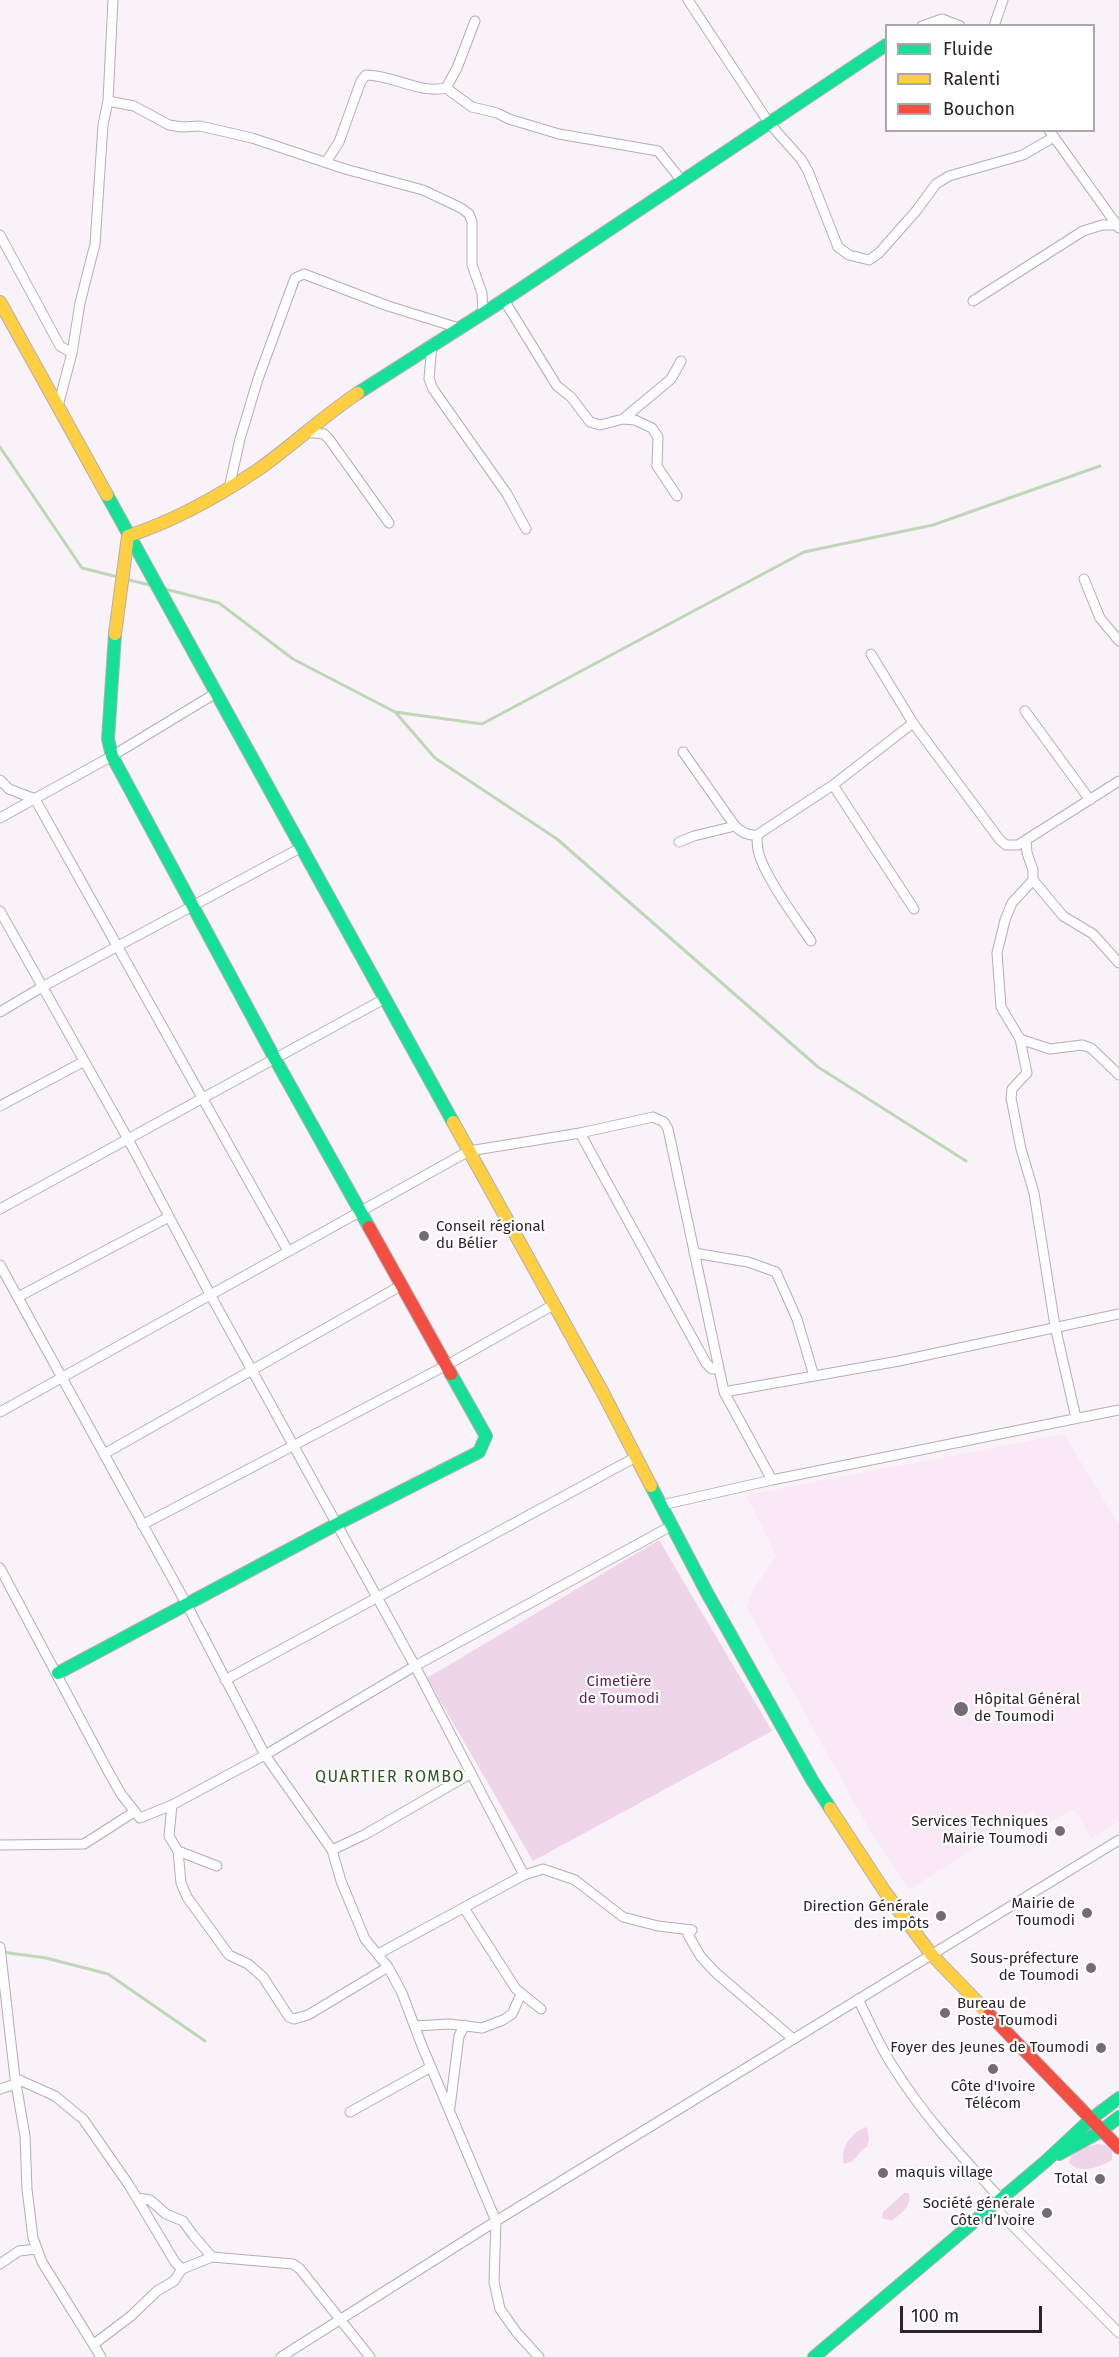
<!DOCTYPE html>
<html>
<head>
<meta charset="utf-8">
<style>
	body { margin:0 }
	#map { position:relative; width:1119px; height:2357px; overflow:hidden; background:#faf2f9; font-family:"Fira Sans",sans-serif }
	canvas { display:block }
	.legend { position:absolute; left:885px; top:24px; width:210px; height:108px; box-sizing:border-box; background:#fff; border:2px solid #aaa7aa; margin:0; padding:8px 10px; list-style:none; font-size:18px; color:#2b242a }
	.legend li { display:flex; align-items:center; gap:12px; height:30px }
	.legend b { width:30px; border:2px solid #aaa7aa }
	.scale { position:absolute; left:900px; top:2306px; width:142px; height:27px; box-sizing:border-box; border:3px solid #2b242a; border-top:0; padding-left:8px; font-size:18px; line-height:21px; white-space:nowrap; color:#2b242a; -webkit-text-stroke:4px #fff; paint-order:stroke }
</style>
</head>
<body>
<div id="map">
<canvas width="1119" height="2357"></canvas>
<ul class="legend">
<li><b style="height:8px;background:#16e098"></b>Fluide</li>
<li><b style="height:8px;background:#ffcf43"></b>Ralenti</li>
<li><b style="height:8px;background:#f24e42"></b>Bouchon</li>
</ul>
<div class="scale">100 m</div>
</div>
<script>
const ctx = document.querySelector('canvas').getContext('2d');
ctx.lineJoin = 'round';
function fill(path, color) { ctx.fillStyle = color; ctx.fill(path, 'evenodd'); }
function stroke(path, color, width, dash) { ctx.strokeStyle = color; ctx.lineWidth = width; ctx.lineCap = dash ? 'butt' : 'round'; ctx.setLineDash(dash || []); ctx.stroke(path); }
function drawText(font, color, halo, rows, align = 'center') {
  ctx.font = font + ' "Fira Sans",sans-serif'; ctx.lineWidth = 4.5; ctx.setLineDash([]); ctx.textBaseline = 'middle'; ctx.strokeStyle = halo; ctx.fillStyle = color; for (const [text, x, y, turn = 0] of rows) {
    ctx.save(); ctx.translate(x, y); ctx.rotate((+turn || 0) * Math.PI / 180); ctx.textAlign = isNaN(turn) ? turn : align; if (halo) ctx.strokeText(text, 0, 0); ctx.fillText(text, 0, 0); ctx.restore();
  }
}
const built = new Path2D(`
	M1064,1434L1119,1525V1822L1091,1838L1074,1809L1042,1826L1033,1810L909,1890L871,1833L747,1608L753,1590L776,1556L746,1495Z`);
const green = new Path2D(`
	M659,1540L772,1731L533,1861L427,1678Z
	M867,2127L869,2139L867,2147C857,2151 859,2161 844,2164C839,2149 852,2131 867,2127Z
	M1098,2144L1106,2145L1112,2150V2160C1101,2167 1078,2175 1069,2162C1073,2149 1086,2147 1098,2144Z
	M904,2193H909C912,2206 901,2214 891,2221L882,2218L883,2212Z`);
const stream = new Path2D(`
	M0,447L82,568L118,577
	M125,579L150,585
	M165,589L219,603L293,659L395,712L482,724L804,552L933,525L1100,466
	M396,713L435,758L557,839L818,1067L966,1161
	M2,1952L46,1958L108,1974L205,2041`);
const street = new Path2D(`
	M688,0L769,123L801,159L808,171L838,247L849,255L869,260L879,253L916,211L936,184L949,176L1023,155L1054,137
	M922,26L942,19L960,26
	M994,26L1003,0
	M446,88L472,107L497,113L509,119L559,134L658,151L682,181
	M108,101L134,106L169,125L182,127L200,126L252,138L345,169L423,190L461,208L469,214L472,222V265L482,293L483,313
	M1049,130L1119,228
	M326,162L339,142L361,81L366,75C393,75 419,94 446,88L457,68L475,21
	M0,235L60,346L72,353
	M504,300L557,386L571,397L590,422L600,425L623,419L635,420L652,428L658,437L657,466L677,496
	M973,301L1083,231L1102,225H1117
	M432,344L429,379L433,389L507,494L526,529
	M58,406L72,353L80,303L95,244L103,125L108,101L113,0
	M623,419L671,379L681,361
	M305,432L324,434L329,439L389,523
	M229,488L240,439L258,379L295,278L304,274L388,306L459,328
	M1084,579L1100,618L1119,641
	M871,654L913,723L1000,840L1006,845H1018L1119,781
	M1025,711L1090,800
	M683,752L735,826C741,832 748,836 757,835L833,785L913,723
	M0,780L9,789L35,799L288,1251
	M833,785L914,909
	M0,818L112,756L216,693
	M757,835C757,841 757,848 759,854C766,878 796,919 811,941
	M1026,840L1027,853L1033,870V880L1012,903L1005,920L997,953L1001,1007L1020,1039L1027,1073L1012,1089L1011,1098L1021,1149L1034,1193L1055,1326L1076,1418
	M679,842L694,836L735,826
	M1033,880L1063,916L1093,934L1119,963
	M0,911L128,1139L211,1296L415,1666L524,1875
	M0,1012L42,987L302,847
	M1020,1039L1050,1049L1082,1045L1091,1048L1119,1075
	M0,1106L83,1062
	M580,1133L706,1363L712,1369L718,1368
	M0,1209L384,999
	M694,1253L748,1262L776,1272L797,1319L814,1376
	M0,1265L187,1605L265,1755L332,1850L341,1881L365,1939L388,1967L402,1993L422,2046L496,2221L494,2282L500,2309L517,2333L539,2357
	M18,1297L169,1217
	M724,1392L899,1361L1119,1314
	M0,1412L469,1151L580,1133L653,1117L664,1122L668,1129L724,1392L772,1480
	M104,1454L402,1285
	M662,1505L772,1480L1119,1410
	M142,1525L447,1365L555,1304
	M0,1568L108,1771L121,1794L140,1818L172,1805L265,1755L415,1666L671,1526
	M225,1680L636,1457
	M172,1805L169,1836L178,1851L181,1883L187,1897L229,1955L248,1964L263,1977L289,2017L294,2019L308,2015L388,1967
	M0,1845L84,1844L134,1812
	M332,1850L364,1835L470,1774
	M178,1851L217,1866
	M464,1908L516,1989L541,2009
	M0,1947L15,2078L25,2136L27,2189L33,2238L42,2262L101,2357
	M378,1954L524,1875L543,1869L575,1880L623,1917L658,1926L692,1930L688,1935L701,1957L716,1973L792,2038
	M858,1999C869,2021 879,2045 892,2065C923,2115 961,2156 1001,2199
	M415,2026L449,2024L482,2028L503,2020L512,2014L521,1994
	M15,2078L55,2096L83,2119L129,2185L175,2262L182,2269
	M0,2089L16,2084
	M450,2107L459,2036L465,2025
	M350,2112L431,2067
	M137,2198L150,2200L166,2214L183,2221L193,2235L212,2257
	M993,2206L1119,2333
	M0,2264L19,2251L36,2249
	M94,2344L131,2316L157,2291L174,2281L182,2269L212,2257L293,2264L300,2269L370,2357
	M281,2357L496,2221L1119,1840`);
const fast = new Path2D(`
	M358,393L504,300L886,45
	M107,495L453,1122
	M115,634L108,739L112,756L274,1057L369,1227
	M651,1486L706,1591L812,1780L830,1808
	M58,1673L337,1524L479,1452L486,1436L451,1374
	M1059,2154L1101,2131L1119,2117
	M814,2357L1046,2161L1091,2119L1119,2098`);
const slow = new Path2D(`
	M0,302L107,495
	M115,634L128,536C174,521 219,496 259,469C293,445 323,416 358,393
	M453,1122L603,1393L651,1486
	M830,1808L885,1892L931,1954L989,2014`);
const jam = new Path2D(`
	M369,1227L451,1374
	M989,2014L1119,2148`);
const markers = [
	[424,1236,6,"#736c72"],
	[961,1709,8,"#736c72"],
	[1060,1831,6,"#736c72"],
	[1087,1913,6,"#736c72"],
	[941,1916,6,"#736c72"],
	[1091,1968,6,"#736c72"],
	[945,2013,6,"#736c72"],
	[1101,2048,6,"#736c72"],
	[993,2069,6,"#736c72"],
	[883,2173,6,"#736c72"],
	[1100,2179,6,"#736c72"],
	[1047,2213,6,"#736c72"]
];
const poiNames = [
	["Conseil régional",436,1227,"left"],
	["du Bélier",436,1244,"left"],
	["Hôpital Général",974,1700,"left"],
	["de Toumodi",974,1717,"left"],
	["Services Techniques",1048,1822],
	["Mairie Toumodi",1048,1839],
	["Mairie de",1075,1904],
	["Toumodi",1075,1921],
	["Direction Générale",929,1907],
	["des impôts",929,1924],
	["Sous-préfecture",1079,1959],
	["de Toumodi",1079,1976],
	["Bureau de",957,2004,"left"],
	["Poste Toumodi",957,2021,"left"],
	["Foyer des Jeunes de Toumodi",1089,2048],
	["Côte d'Ivoire",993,2087,"center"],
	["Télécom",993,2104,"center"],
	["maquis village",895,2173,"left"],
	["Total",1088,2179],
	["Société générale",1035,2204],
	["Côte d’Ivoire",1035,2221]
];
const parkNames = [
	["Cimetière",619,1682],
	["de Toumodi",619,1699]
];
const neighbourhoodNames = [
	["QUARTIER ROMBO",390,1778]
];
fill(built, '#fae8f7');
fill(green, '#eed5ea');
stroke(stream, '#bdd7b7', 3);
stroke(street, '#b4aeb3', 11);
stroke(fast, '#b4aeb3', 14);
stroke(slow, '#b4aeb3', 14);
stroke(jam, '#b4aeb3', 14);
stroke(street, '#fefdfe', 9);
stroke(fast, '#16e098', 12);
stroke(slow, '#ffcf43', 12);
stroke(jam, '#f24e42', 12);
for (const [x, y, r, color] of markers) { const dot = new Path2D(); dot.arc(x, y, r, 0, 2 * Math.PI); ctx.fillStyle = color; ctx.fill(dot); stroke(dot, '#fff', 2); }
drawText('15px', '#2b242a', '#fff', poiNames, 'right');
drawText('15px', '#5d2357', '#fff', parkNames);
ctx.letterSpacing = '1.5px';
drawText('16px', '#2a5820', '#fff', neighbourhoodNames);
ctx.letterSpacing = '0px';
</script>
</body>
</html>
